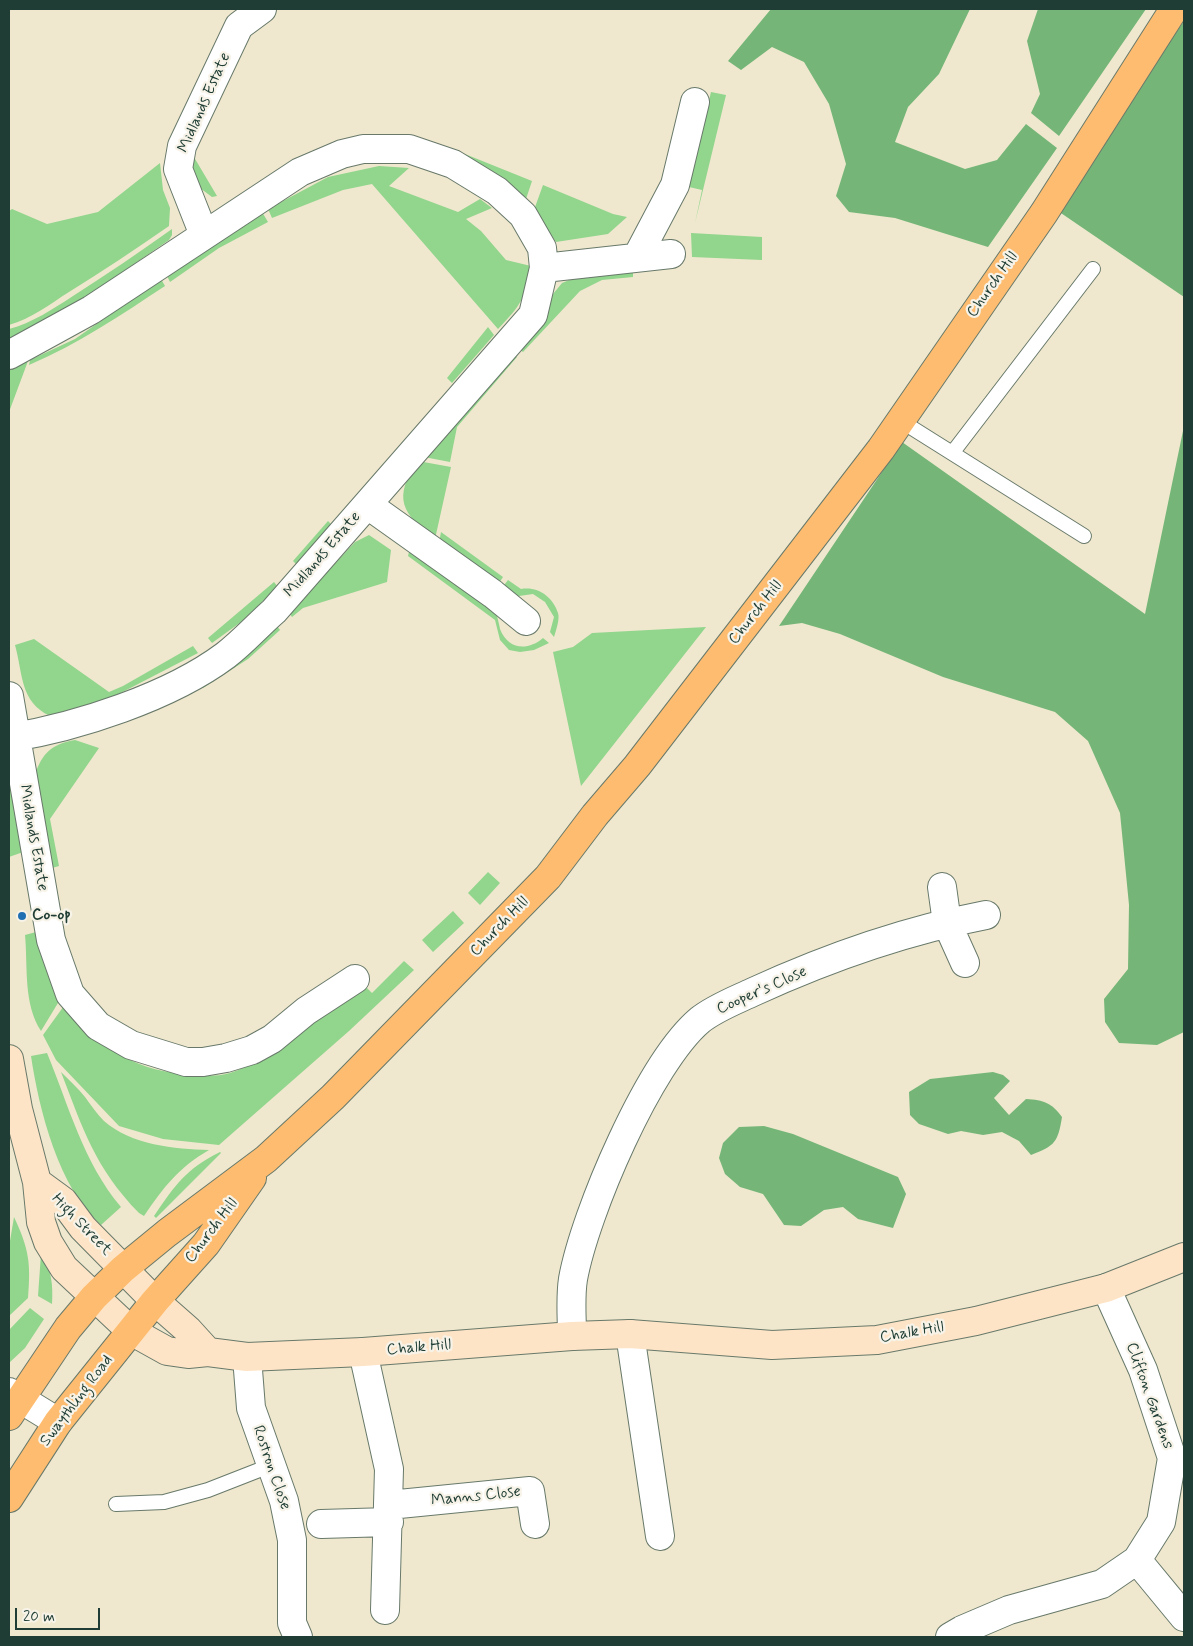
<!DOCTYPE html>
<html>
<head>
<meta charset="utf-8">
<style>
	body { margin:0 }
	#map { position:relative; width:1193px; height:1646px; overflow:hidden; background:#efe8ce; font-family:Mynerve,sans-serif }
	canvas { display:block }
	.frame { position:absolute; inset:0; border:10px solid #1f3d34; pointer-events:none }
	.scale { position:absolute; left:15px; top:1608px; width:85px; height:22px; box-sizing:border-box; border:2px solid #1f3d34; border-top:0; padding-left:6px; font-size:15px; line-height:18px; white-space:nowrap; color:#1f3d34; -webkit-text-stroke:4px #f7f3e8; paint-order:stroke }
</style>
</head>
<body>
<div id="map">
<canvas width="1193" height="1646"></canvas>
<div class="frame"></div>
<div class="scale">20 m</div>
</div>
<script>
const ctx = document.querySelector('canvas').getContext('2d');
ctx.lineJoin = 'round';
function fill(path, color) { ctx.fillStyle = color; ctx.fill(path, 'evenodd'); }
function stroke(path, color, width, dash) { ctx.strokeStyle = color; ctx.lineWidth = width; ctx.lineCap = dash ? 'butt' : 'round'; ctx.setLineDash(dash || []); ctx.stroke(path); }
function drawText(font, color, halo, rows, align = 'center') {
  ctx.font = font + ' Mynerve,sans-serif'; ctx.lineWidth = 4.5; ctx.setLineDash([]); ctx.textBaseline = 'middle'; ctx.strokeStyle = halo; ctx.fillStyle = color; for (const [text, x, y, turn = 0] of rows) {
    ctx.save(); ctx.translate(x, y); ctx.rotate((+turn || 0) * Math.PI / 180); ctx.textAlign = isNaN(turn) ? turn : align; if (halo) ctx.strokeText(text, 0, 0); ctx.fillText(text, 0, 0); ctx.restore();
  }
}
const green = new Path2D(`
	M711,92L726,95L695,223L702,190L689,187Z
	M188,147L217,196L212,197L196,185Z
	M450,148L532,181L525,202L448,154Z
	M160,163L163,190L170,208L169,226C136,249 103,271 69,292C50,304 31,319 9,325V211L12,209L47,224L98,212Z
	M379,166L409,168L389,186L458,212L480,199L492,208L466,219L481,231L506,260L531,266C525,299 521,305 498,329L372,184L343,190L272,218L268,209L328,177Z
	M543,185L613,214L627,217L608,234L556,242L534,210Z
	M262,212L268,222L219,248L170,282L167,276Z
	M172,229V235L169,240L63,313L9,341V329C32,323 53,309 73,296C107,274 140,252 172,229Z
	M691,233L762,237V260L692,257Z
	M633,271V277L602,280L580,291L523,352L517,347L548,307L553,294L562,283L579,276Z
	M161,279L165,286C121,315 78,344 29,365L30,360L75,339Z
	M488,327L494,335L452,383L447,378Z
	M512,353L517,357L457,427L450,462L424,457Z
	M28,361L9,412V369Z
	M418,461L451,467L435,539C402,514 392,498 418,461Z
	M328,521L332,525L297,565L293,561Z
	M441,532L503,577L497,586L439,543Z
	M369,535L391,550L387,582L303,608L292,617L289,613L355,542Z
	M410,548L496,613C498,619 499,624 500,629C508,650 528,651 543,638L549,643L534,650L520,652L509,650L500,640L495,620L408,556Z
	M508,580L521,589C538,586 553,597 558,613C560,619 556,630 554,637L550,632L554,617L545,602L533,594L512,597L501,589Z
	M274,582L278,587L241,622L212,643L208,638Z
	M277,626L280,630L248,659L203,688L199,683Z
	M706,627L581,786L553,652L573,647L592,633Z
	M34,639L109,692L123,686L193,646L198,653L111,698L92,705L50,716C20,702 23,674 15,645Z
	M75,740L99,748L50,819L59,866L52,868L35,775C42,753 52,744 75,740Z
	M9,766L26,851L9,857Z
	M488,872L500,883L480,905L468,893Z
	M453,911L464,923L433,952L422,940Z
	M36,932L61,998L41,1031C23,1003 28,967 25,935Z
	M404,961L414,970L349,1031L219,1145L163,1139L119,1126L56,1060L43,1035L66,1003C104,1045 126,1069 185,1074C200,1076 216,1077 230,1073C251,1067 268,1051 285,1039C311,1020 336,1002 362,983L372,993Z
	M47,1053C69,1106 83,1162 121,1207L101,1225C59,1189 39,1110 31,1056Z
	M61,1072C69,1080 78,1088 85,1097C91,1105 97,1114 104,1121C131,1145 175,1149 209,1150C178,1168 164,1187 144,1216L139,1213C95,1168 83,1129 61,1072Z
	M220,1152L221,1153L156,1218L154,1216C176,1184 185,1170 220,1152Z
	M14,1217C29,1249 31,1263 28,1298L9,1316V1247Z
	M41,1254C52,1270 53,1285 52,1304L38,1296Z
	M30,1308L44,1319L25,1348L9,1363V1330Z`);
const forest = new Path2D(`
	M771,9H970L939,74L908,107L895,142L965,169L997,160L1026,124L1057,148L988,247L895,218L849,212L836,196L846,164L829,104L804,62L772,47L741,70L728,61Z
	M1038,9H1146L1059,136L1031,113L1040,94L1027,41Z
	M1184,21V297L1055,209Z
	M1184,426V1032L1157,1045L1119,1043L1105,1022L1104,999L1128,969L1129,905L1120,813L1088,741L1055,712L943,677L840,634L802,623L779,626L902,442L1145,614Z
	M993,1072L1003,1075L1010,1081L994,1098L1009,1115L1026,1099C1044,1100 1052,1103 1062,1117C1058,1142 1055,1146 1031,1155L1019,1141L1002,1132L983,1135L961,1131L948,1134L919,1124L910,1115L909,1092L930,1079Z
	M764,1126L793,1134L898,1177L906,1194L893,1228L858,1219L843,1207L824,1210L801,1226L784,1225L763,1194L740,1187L725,1174L719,1158L723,1143L739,1127Z`);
const lane = new Path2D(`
	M901,421L1084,536
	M953,452L1093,269
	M116,1504L164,1502L208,1490L272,1465`);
const street = new Path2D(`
	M204,235L178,169L182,146L239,26L262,9
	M637,257L675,185L695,102
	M544,268L671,254
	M9,355L91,310L300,172L342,154L363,149H409L453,164L497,191L523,215L542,248L544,268L533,315L274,611C258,625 243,642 226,655C170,697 77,727 9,738
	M368,505L493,594L526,621
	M9,696L51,940L70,994L98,1026L131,1045L186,1062H203L226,1058L252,1050L272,1039L306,1011L355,979
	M942,887L947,923L965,963
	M630,1334L660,1536
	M572,1336C572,1317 570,1298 573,1279C585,1213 649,1063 700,1020C715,1008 736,1000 753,992C825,959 908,930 986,915
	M363,1352L389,1469L385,1610
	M247,1357L251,1408L284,1501L292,1540V1623L298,1637
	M9,1392L58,1422
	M389,1505L530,1491L535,1524
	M321,1524L389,1522
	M1137,1560L1184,1617
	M950,1637L962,1630L1009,1610L1102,1584L1137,1560L1161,1522L1172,1458L1143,1370L1106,1288`);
const secondary = new Path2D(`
	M9,1059L18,1109L37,1182L41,1222L48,1242L64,1268L131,1331L167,1351L188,1354L208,1352L247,1357L363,1352L572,1336L630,1334L772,1345L877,1340L976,1321L1106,1288L1184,1257
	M37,1182L63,1201L83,1228L155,1301L188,1330L208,1352`);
const primary = new Path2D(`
	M9,1416L68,1328L94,1297L123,1269L167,1233L266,1159L333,1097L548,877L595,815L637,766L881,449L1044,213L1174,9
	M9,1498L58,1422L155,1301L206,1244L252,1178`);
const markers = [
	[22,916,5,"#1f6fb2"]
];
const streetNames = [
	["Midlands Estate",205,103,-66],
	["Church Hill",993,285,-55],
	["Midlands Estate",323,555,-49],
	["Church Hill",756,613,-52],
	["Midlands Estate",33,838,80],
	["Church Hill",500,927,-46],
	["Cooper's Close",762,991,-24],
	["High Street",81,1225,46],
	["Church Hill",212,1231,-53],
	["Chalk Hill",912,1333,-10],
	["Chalk Hill",419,1348,-5],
	["Clifton Gardens",1149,1396,70],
	["Swaythling Road",77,1401,-53],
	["Rostron Close",271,1468,71],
	["Manns Close",476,1497,-6]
];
const poiNames = [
	["Co-op",32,916]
];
fill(green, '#92d58d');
fill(forest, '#75b678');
stroke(lane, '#68796a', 16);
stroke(street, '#68796a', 30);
stroke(secondary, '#68796a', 30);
stroke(primary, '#68796a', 30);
stroke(lane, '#fff', 14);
stroke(street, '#fff', 28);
stroke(secondary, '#fee4c6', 28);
stroke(primary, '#fdbc70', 28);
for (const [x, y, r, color] of markers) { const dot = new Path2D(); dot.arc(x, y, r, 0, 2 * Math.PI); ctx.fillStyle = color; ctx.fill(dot); stroke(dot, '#f7f3e8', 2); }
drawText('16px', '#1f3d34', '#f7f3e8', streetNames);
drawText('bold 16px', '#1f3d34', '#f7f3e8', poiNames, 'left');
</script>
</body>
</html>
